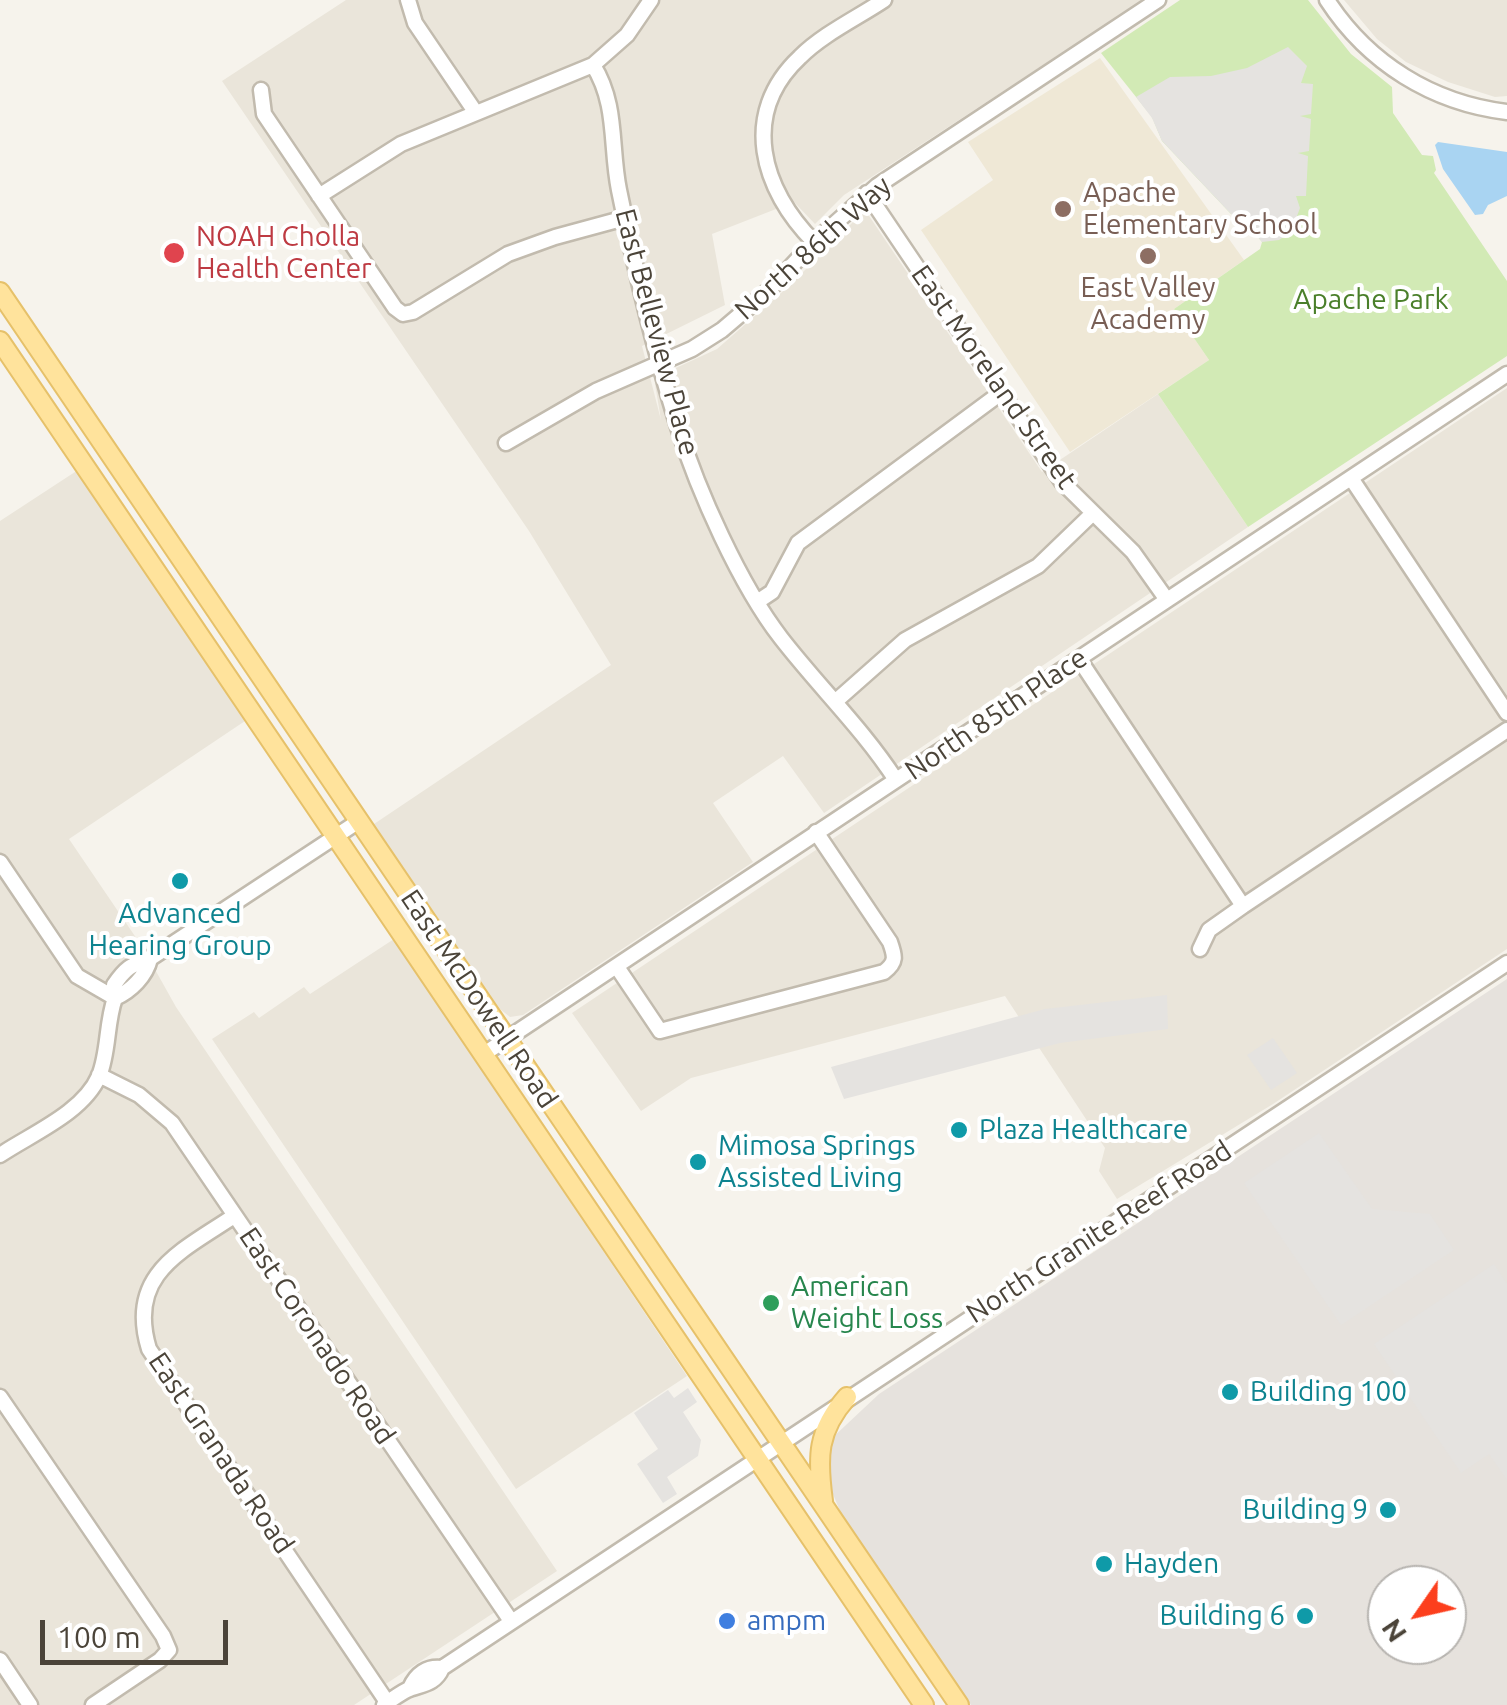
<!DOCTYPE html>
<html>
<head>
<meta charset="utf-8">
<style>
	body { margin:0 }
	#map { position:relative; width:1507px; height:1705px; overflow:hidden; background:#f6f3ec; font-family:Ubuntu,sans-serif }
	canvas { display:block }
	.north { position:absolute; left:1367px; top:1565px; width:100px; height:100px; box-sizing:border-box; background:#fff; border:2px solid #b7b4b0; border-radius:50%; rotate:236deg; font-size:28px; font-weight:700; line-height:40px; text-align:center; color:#4b4439 }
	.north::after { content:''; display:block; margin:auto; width:35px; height:45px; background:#fc3f1d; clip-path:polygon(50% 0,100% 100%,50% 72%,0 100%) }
	.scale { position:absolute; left:40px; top:1620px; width:188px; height:45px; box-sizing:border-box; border:5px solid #4b4439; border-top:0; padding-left:12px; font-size:30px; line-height:35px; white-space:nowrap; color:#4b4439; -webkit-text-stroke:8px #fff; paint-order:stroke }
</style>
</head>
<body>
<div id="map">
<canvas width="1507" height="1705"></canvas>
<div class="north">N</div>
<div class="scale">100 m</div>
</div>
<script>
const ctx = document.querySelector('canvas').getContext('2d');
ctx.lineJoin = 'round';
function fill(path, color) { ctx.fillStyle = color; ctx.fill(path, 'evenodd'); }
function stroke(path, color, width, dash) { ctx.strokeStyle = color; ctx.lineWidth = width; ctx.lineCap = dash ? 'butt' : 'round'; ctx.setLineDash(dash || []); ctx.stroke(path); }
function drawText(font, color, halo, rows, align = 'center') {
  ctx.font = font + ' Ubuntu,sans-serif'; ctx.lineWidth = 8; ctx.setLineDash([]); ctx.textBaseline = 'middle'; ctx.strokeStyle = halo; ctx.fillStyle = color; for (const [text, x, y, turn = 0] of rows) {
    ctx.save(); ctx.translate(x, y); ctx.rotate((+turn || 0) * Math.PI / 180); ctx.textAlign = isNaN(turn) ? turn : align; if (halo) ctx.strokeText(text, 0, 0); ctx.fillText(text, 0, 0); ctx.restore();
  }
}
const residential = new Path2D(`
	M346,0H1143L844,195L815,224L794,202L712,234L725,305L642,346L661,420L654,378L717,349L789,286L865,210L1042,472L1158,394L1248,527L824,813L783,756L713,803L753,862L523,1015L510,1017L500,1009L374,824L611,665L529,531L222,81Z
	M1344,0H1507V96L1495,97L1448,82L1406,62L1377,39Z
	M1507,388V949L1273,1104L1117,1199L1099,1171L1105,1148L1005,996L691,1078L641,1111L572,1013Z
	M78,470L245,721L69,839L143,948L176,1007L557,1571L354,1705H0V521Z
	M394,939L687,1376L516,1489L212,1039L254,1012L259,1018L304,987L310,994Z`);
const industrial = new Path2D(`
	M1507,979V1705H971L840,1511L828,1482L824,1456L830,1440L879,1394ZM1387,1585H1447V1645H1387Z`);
const education = new Path2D(`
	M1100,58L1244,260L1174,309L1209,360L1070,452L921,230L993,180L968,142Z`);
const green = new Path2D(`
	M1180,0H1308L1351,54L1392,87L1393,113L1422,155L1433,156L1436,170L1434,173L1507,281V356L1248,527L1158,394L1209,360L1174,309L1260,249L1262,242L1241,217L1231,214L1162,141L1152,117L1101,53Z`);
const parking = new Path2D(`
	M1288,47L1307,66L1301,83L1313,84L1311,114L1300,116L1311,119L1309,151L1298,153L1308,156L1306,196H1296L1300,208L1291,232L1279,240L1262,242L1241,217L1231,214L1162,141L1152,118L1136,97L1170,77L1211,76L1247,68Z
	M1167,995L1168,1029L1060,1043L844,1099L831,1067L1045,1009Z
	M1273,1038L1297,1073L1271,1090L1247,1055Z
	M1319,1133L1372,1209L1430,1214L1454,1250L1341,1325L1244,1183Z
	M1494,1264L1507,1284V1480L1489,1454L1461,1473L1374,1344Z
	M688,1388L697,1402L683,1412L701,1440L698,1456L667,1477L677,1494L663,1503L637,1464L658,1449L634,1413L668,1390L674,1398Z`);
const water = new Path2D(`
	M1438,142L1507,152V196L1488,205L1483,214L1475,215L1443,169L1435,145Z`);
const minor = new Path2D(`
	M408,0L415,23L476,113
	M1327,0C1368,63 1432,103 1507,112
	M593,65C618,105 610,146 619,190C635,269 654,349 678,427C698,491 740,585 781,638C819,687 862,728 896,780
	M261,90L264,114L395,308L403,314L413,312L508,254L555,237L625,218
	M867,193L1062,482L1133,552L1167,600
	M319,196L401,144L593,65L627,35L651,0
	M814,242C762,190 739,114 800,57C823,34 857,18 884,0
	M506,443L596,391L692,349L722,330L769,290L814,242L877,186L1158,0
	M1351,478L1507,713
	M757,602L772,592L798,543L1002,392
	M1079,659L1243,906
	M836,701L905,640L1038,566L1092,514
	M0,862L77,976L115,998
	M1200,949L1209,930L1243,906L1507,730
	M617,967L660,1031L884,972C897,962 895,956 890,942L816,832
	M115,998C131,991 146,976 150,959
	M484,1054L1507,374
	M99,1075L139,1095L172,1123L511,1621
	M0,1155C31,1134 83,1113 99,1076C109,1052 106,1023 115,998L114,985C128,964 134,965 154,956L359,821
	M234,1216C182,1251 126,1274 149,1349L389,1705
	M0,1397L163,1636L169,1650L160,1660L93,1705
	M0,1660L30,1705
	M410,1688C416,1674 427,1666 442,1668
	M384,1705C391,1700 399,1694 407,1690C421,1684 435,1685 442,1668L1507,963`);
const major = new Path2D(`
	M0,292L959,1705
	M0,341L924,1705
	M823,1501C817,1457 817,1431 847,1397`);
const markers = [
	[1063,209,10,"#8d6e63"],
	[174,253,12,"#e0444e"],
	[1148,256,10,"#8d6e63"],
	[180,881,10,"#0f9aa8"],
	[959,1130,10,"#0f9aa8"],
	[698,1162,10,"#0f9aa8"],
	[771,1303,10,"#2e9e5b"],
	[1230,1392,10,"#0f9aa8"],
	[1388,1510,10,"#0f9aa8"],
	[1104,1564,10,"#0f9aa8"],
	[1305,1616,10,"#0f9aa8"],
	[727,1621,10,"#3f7fe0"]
];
const educationNames = [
	["Apache",1083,193],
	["Elementary School",1083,225],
	["East Valley",1148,288,"center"],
	["Academy",1148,320,"center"]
];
const healthNames = [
	["NOAH Cholla",196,237],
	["Health Center",196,269]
];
const streetNames = [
	["North 86th Way",813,248,-42],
	["East Belleview Place",657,332,75],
	["East Moreland Street",994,377,55],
	["North 85th Place",996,714,-34],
	["East McDowell Road",479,999,56],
	["North Granite Reef Road",1099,1232,-33],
	["East Coronado Road",317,1336,56],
	["East Granada Road",221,1453,56]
];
const parkNames = [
	["Apache Park",1371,300]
];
const cultureNames = [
	["Advanced",180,914,"center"],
	["Hearing Group",180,946,"center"],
	["Plaza Healthcare",979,1130],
	["Mimosa Springs",718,1146],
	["Assisted Living",718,1178],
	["Building 100",1250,1392],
	["Building 9",1368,1510,"right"],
	["Hayden",1124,1564],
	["Building 6",1285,1616,"right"]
];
const leisureNames = [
	["American",791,1287],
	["Weight Loss",791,1319]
];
const shopNames = [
	["ampm",747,1621]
];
fill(residential, '#eae5da');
fill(industrial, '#e6e2dd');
fill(education, '#efe8d6');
fill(green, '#d2eab5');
fill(parking, '#e5e3e0');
fill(water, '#a9d4f2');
stroke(minor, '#c2bbae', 19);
stroke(major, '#e6c16a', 22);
stroke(minor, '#fff', 14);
stroke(major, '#ffe39c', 18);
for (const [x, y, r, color] of markers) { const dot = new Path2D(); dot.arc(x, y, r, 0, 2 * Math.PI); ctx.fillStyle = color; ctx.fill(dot); stroke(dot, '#fff', 4); }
drawText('28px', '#785e54', '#fff', educationNames, 'left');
drawText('28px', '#be3a42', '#fff', healthNames, 'left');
drawText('28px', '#4b4439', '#fff', streetNames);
drawText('28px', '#4a7f2a', '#fff', parkNames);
drawText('28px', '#0d838f', '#fff', cultureNames, 'left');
drawText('28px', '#27864d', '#fff', leisureNames, 'left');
drawText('28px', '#366cbe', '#fff', shopNames, 'left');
</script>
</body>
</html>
